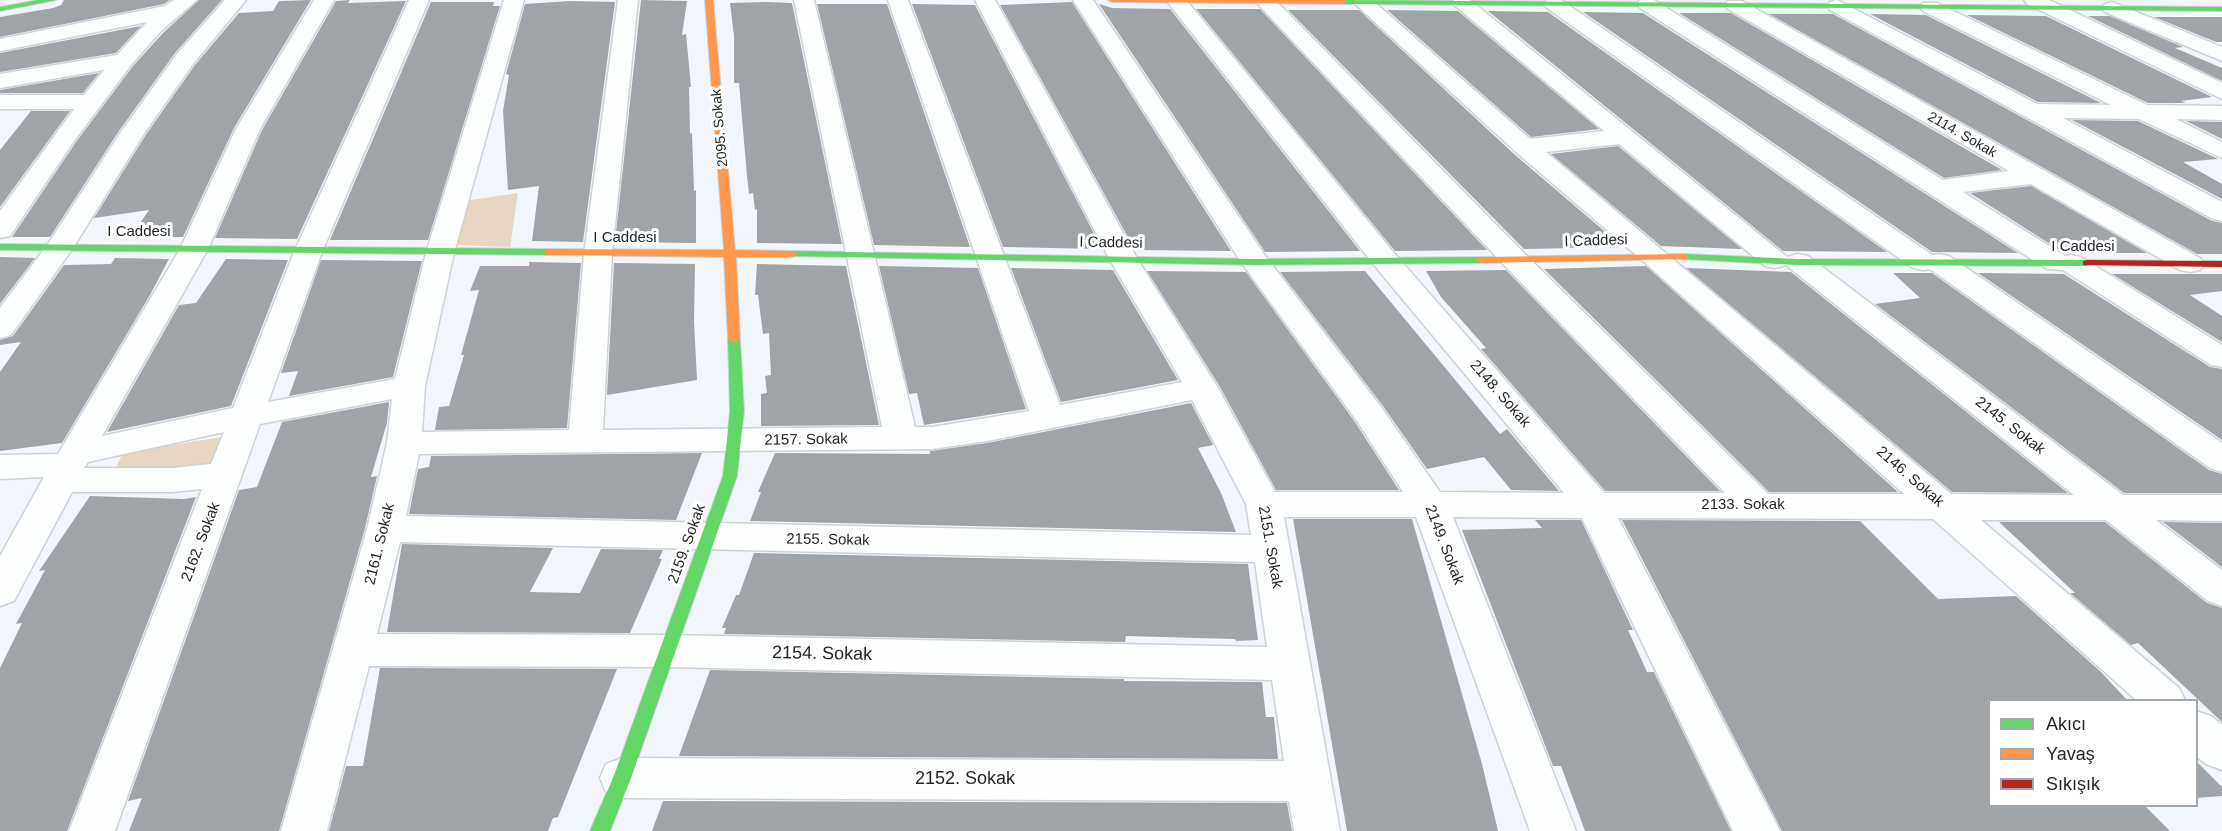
<!DOCTYPE html>
<html>
<head>
<meta charset="utf-8">
<style>
	body { margin:0 }
	#map { position:relative; width:2222px; height:831px; overflow:hidden; background:#f0f6fb; font-family:Helvetica,sans-serif }
	canvas { display:block }
	.legend { position:absolute; left:1988px; top:699px; width:210px; height:108px; box-sizing:border-box; background:#fff; border:2px solid #a5a7a9; margin:0; padding:8px 10px; list-style:none; font-size:18px; color:#1f2327 }
	.legend li { display:flex; align-items:center; gap:12px; height:30px }
	.legend b { width:30px; border:2px solid #a5a7a9 }
</style>
</head>
<body>
<div id="map">
<canvas width="2222" height="831"></canvas>
<ul class="legend">
<li><b style="height:8px;background:#63d668"></b>Akıcı</li>
<li><b style="height:8px;background:#ff974d"></b>Yavaş</li>
<li><b style="height:8px;background:#b3261e"></b>Sıkışık</li>
</ul>
</div>
<script>
const ctx = document.querySelector('canvas').getContext('2d');
ctx.lineJoin = 'round';
function fill(path, color) { ctx.fillStyle = color; ctx.fill(path, 'evenodd'); }
function stroke(path, color, width, dash) { ctx.strokeStyle = color; ctx.lineWidth = width; ctx.lineCap = dash ? 'butt' : 'round'; ctx.setLineDash(dash || []); ctx.stroke(path); }
function drawText(font, color, halo, rows, align = 'center') {
  ctx.font = font + ' Helvetica,sans-serif'; ctx.lineWidth = 6; ctx.setLineDash([]); ctx.textBaseline = 'middle'; ctx.strokeStyle = halo; ctx.fillStyle = color; for (const [text, x, y, turn = 0] of rows) {
    ctx.save(); ctx.translate(x, y); ctx.rotate((+turn || 0) * Math.PI / 180); ctx.textAlign = isNaN(turn) ? turn : align; if (halo) ctx.strokeText(text, 0, 0); ctx.fillText(text, 0, 0); ctx.restore();
  }
}
const green = new Path2D(`
	M518,193L510,247L454,245L464,201Z
	M222,437L213,466L114,471L123,453Z`);
const building = new Path2D(`
	M64,0H170L164,4L0,37V17L53,8L61,5Z
	M199,0H222L175,53L119,131L50,237H12L76,142L133,66L163,33Z
	M311,0L234,128L183,237L130,238L149,210L94,218L147,133L195,65L239,13L273,11L279,1Z
	M350,0L348,3L406,1L297,239L215,238L262,130L336,1Z
	M641,0L687,1L682,35L686,34L691,87H689L690,134L692,133L694,191L696,190V243L615,242Z
	M570,1L615,2L583,242L532,241L539,186L508,190L503,111L509,75L506,74L525,4Z
	M431,2H494L493,6H500L428,240H330Z
	M767,2L792,3L842,244L757,243V209L755,210L753,193L749,194L747,176L739,83H734V36L730,3Z
	M1072,2L1231,251L1135,250L1000,5Z
	M817,4H887L970,247L874,245Z
	M912,4L975,5L1102,249L1003,247Z
	M1099,4L1112,8L1170,9L1360,251L1265,252Z
	M1196,9H1260L1487,250L1395,251Z
	M1288,10H1359L1514,154L1623,247L1524,249Z
	M1387,10L1458,11L1599,129L1531,137Z
	M1488,11L1548,12L1887,252L1783,251Z
	M1583,12L1643,13L2018,253L1932,252Z
	M1679,13H1731L2002,170L1944,178Z
	M1769,14H1833L2212,221L2222,223V254H2197Z
	M1870,14L1926,15L2101,103L2038,102Z
	M1967,15L2046,16L2212,97L2181,101L2186,103H2148Z
	M2088,16H2110L2183,47L2175,48L2222,68V81Z
	M2154,17H2222V42H2216Z
	M141,26L116,53L0,72V53Z
	M99,73L83,93H0V90Z
	M31,111H70L0,207V150Z
	M2072,120L2138,121L2218,159L2183,162L2222,184V199Z
	M2186,121L2222,122V139Z
	M1618,146L1742,249L1661,246L1551,154Z
	M2031,186L2147,253H2064L1970,193Z
	M0,257L35,258L0,304Z
	M115,258L169,259L150,295L62,443L0,451V372L21,342L0,345V340L13,336L64,265L111,264Z
	M226,259L288,260L231,406L107,432L179,305L196,303Z
	M321,260L422,261L393,377L289,396L298,371L281,373Z
	M529,262L581,263L567,428L435,430L439,407L449,406L464,355H461L479,290L470,291L480,266H529Z
	M614,263L695,264L694,321L697,380L607,395Z
	M757,264L846,266L879,425L761,426V394L767,393L765,376L771,375L769,333L763,334L758,295H755Z
	M879,266L978,268L1026,409L924,425L917,393L909,394Z
	M1646,266L1898,492H1769L1544,269Z
	M1011,268L1113,270L1178,380L1061,402Z
	M1686,268L1791,272L2068,493L1952,492Z
	M1506,270L1720,491H1605L1481,349L1486,348L1441,297L1426,271Z
	M1147,271L1246,272L1355,422L1399,490H1276L1220,387Z
	M1365,271L1500,434L1507,429L1559,491L1511,490L1484,457L1427,469L1383,406L1280,272Z
	M1893,273H1932L2209,470L2222,474V493H2124L1875,304L1920,298Z
	M1978,273L2064,274L2210,367L2222,369V440Z
	M2112,274H2222V291L2190,295L2222,316V342Z
	M389,402L387,423L371,477L377,476L365,528L279,831H129L142,798L128,801L239,490L257,487L282,422Z
	M1191,403L1213,445L1198,448L1221,493L1236,532L750,521L761,492H758L775,453L930,454V451L987,443Z
	M702,453L676,520L409,514L418,469L429,467L431,456Z
	M90,496L184,499L196,497L67,831H0V668L22,623L16,624L45,570L39,571Z
	M1293,519H1412L1482,764L1498,831H1347Z
	M1535,520H1581L1633,630H1628L1647,672H1654L1731,831H1585L1561,766H1553L1462,530L1542,528Z
	M1622,520L1860,521L1938,599L2016,596L2101,672L2127,700H1989V806H2145L2170,831H1782Z
	M1999,522H2105L2207,603L2222,608V722L2138,643L2131,645L2070,593H2075Z
	M2163,522L2222,523V567Z
	M402,544L553,548L530,592L580,593L601,549L663,550L659,559H662L630,633L387,632Z
	M754,553L1248,564L1258,640L1236,641L1235,639L1126,636L1125,642L724,634L726,628H722L736,595H739Z
	M380,668L617,669L558,817L553,818L548,831H329L346,766H363Z
	M710,670L1124,679V681L1262,682L1266,717H1274L1278,759L679,756Z
	M2196,761L2222,787V796L2196,798Z
	M663,801L1287,803L1292,831H652Z`);
const street = new Path2D(`
	M174,0H197L161,31L131,65L74,141L10,236L0,238V211L74,109H0V95H84L104,70L0,88V74L117,55L147,22L0,51V39L165,6Z
	M225,0H246L193,64L145,132L73,248L11,335L0,338V308L48,244L121,132L177,54Z
	M314,0H334L260,129L208,249L102,436L233,408L294,252L409,0H429L322,252L268,402L395,379L426,253L504,0H524L454,253L425,386L422,432L569,430L584,254L618,0H638L612,254L603,430L882,427L794,0H814L915,427H932L1029,411L888,0H908L1060,405L1182,382L1110,260L975,0H995L1138,260L1218,388L1275,492H1403L1357,421L1241,262L1073,0H1093L1266,257L1381,407L1440,492L1564,493L1374,265L1166,0H1186L1394,253L1604,493H1725L1505,266L1255,1L1275,0L1525,254L1768,494H1904L1644,262L1516,152L1353,2L1355,0H1372L1530,139L1604,131L1452,3L1454,0H1470L1787,257L1798,254L1808,256L2123,495H2222V521L2156,520L2222,570V606L2208,601L2106,520H1981L2179,688L2185,700H2136L1933,519L1618,518L1780,831H1733L1582,518L1453,517L1576,831H1530L1416,517H1284L1340,831H1294L1289,801L622,798L606,792L600,778L606,764L622,758L1284,761L1272,680L667,667L369,666L327,831H281L367,529L387,443L392,399L260,424L115,831H69L202,489L172,492H72L14,601L0,606V556L44,477L0,479V455L58,454L180,249L236,129ZM1619,144L1765,266L1775,268L1786,265L2074,495L1951,494L1546,152ZM1192,400L1246,504L1251,535L406,516L419,454L932,449L987,441ZM224,432L211,464L172,468H84L88,462ZM400,542L1255,562L1267,647L667,635L377,634Z
	M1547,0H1561L1932,255L1939,254L1949,256L2222,443V472L2210,468L1930,269L1923,270L1913,268L1547,8L1544,4Z
	M1640,0H1654L1943,180L2009,171L1728,9L1725,5L1728,1H1742L2200,258L2204,264L2200,270L2190,272L2180,270L2031,184L1963,192L2065,256L2071,255L2081,257L2222,345V367L2211,365L2063,270L2047,269L1640,8L1637,4Z
	M1837,0L2037,104L2111,105L1923,11L1920,7L1923,3H1937L2147,105L2222,106V120L2176,119L2222,142V158L2139,119L2063,118L2222,202V221L2213,219L1830,10L1827,6L1830,2Z
	M2024,0H2049L2222,83V99L2027,4Z
	M2112,2L2222,47V61L2105,12L2102,8L2105,4Z
	M2196,711L2211,716L2222,725V770L2206,764L2196,756Z`);
const fast = new Path2D(`
	M38,0H56L0,11V7Z
	M1340,0L2222,7V11L1343,4L1339,2Z
	M0,244L548,249L554,252L548,255L0,250Z
	M792,251L1255,259L1481,257L1487,260L1481,263L1255,265L788,256V252Z
	M1684,254L1798,259L2087,260L2093,263L2087,266L1798,265L1680,259V255Z
	M734,335L740,339L744,411L737,476L631,778L610,831H590L613,778L723,476L730,411L728,339Z`);
const slow = new Path2D(`
	M705,0H713L735,250L792,251L798,254L792,257H736L740,339L734,343L728,339L724,257L548,255L542,252L548,249L724,250Z
	M1108,0H1345L1347,2L1343,4L1112,2Z
	M1684,254L1688,255V259L1481,263L1475,260L1481,257Z`);
const jam = new Path2D(`
	M2087,260L2222,261V267L2083,265V261Z`);
const farStreetnames = [
	["2095. Sokak",720,128,-95],
	["2114. Sokak",1962,135,30]
];
const streetNames = [
	["I Caddesi",139,232],
	["I Caddesi",625,238],
	["I Caddesi",1596,241,-2],
	["I Caddesi",1111,243,1],
	["I Caddesi",2083,247],
	["2148. Sokak",1500,394,49],
	["2145. Sokak",2010,426,38],
	["2157. Sokak",806,440,-1],
	["2146. Sokak",1910,477,41],
	["2133. Sokak",1743,505],
	["2155. Sokak",828,540,1],
	["2162. Sokak",201,542,-69],
	["2161. Sokak",380,544,-76],
	["2159. Sokak",687,544,-70],
	["2149. Sokak",1444,545,69],
	["2151. Sokak",1270,547,80]
];
const nearStreetnames = [
	["2154. Sokak",822,654,1],
	["2152. Sokak",965,779]
];
fill(green, '#e7d7c2');
fill(building, '#9fa4a8');
stroke(street, '#ccd2d6', 3);
stroke(fast, '#ccd2d6', 2);
stroke(slow, '#ccd2d6', 2);
stroke(jam, '#ccd2d6', 2);
fill(street, '#fdfefe');
fill(fast, '#63d668');
fill(slow, '#ff974d');
fill(jam, '#b3261e');
drawText('14px', '#1f2327', '#fff', farStreetnames);
drawText('15px', '#1f2327', '#fff', streetNames);
drawText('18px', '#1f2327', '#fff', nearStreetnames);
</script>
</body>
</html>
